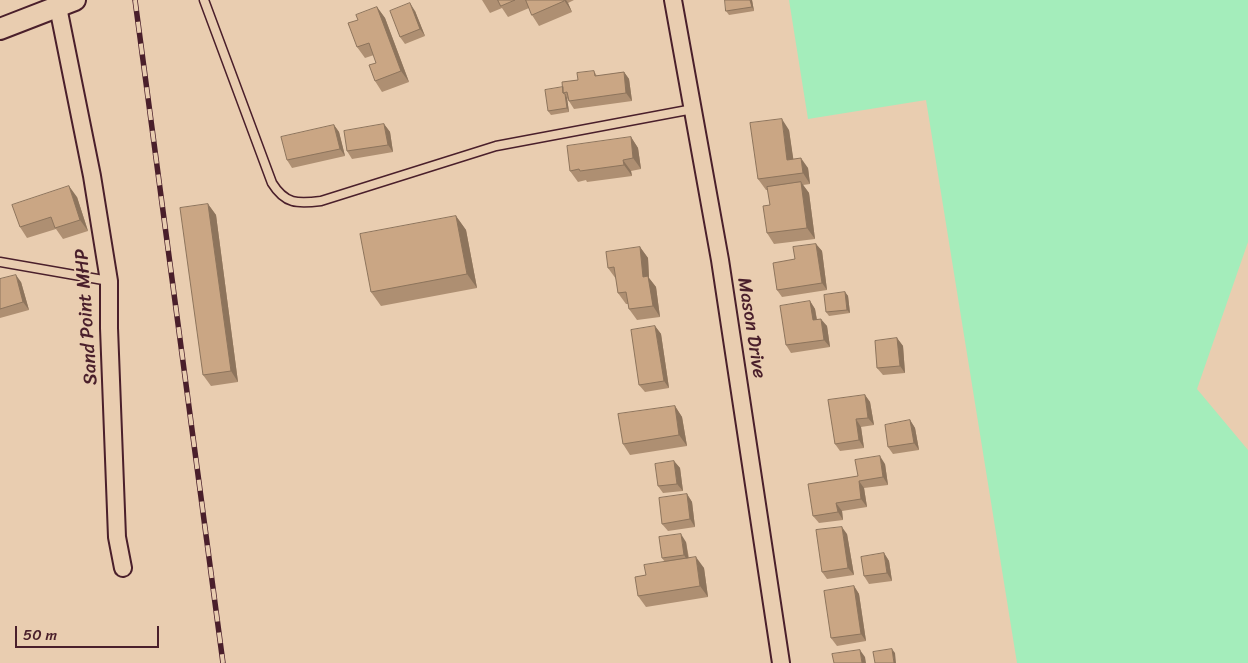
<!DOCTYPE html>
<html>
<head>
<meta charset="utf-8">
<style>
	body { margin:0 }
	#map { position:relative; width:1248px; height:663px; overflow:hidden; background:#e9cdb0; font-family:Sriracha,sans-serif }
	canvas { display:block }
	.scale { position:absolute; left:15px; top:626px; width:144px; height:22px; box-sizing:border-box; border:2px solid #4a1f2b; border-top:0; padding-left:6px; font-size:15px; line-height:18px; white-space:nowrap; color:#4a1f2b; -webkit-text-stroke:4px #e9cdb0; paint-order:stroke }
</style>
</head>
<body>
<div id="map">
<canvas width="1248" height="663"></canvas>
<div class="scale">50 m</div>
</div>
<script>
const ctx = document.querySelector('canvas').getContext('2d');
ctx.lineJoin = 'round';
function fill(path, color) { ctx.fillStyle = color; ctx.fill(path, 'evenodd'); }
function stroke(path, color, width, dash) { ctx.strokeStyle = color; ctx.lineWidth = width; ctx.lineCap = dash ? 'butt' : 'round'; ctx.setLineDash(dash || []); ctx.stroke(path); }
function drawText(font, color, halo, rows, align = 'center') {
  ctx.font = font + ' Sriracha,sans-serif'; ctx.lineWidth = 4; ctx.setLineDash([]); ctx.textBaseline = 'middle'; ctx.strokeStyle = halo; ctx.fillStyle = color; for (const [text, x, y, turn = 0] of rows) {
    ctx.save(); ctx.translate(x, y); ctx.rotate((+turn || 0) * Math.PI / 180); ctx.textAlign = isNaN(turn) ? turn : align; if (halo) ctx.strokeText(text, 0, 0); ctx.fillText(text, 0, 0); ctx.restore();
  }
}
const green = new Path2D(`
	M789,0H1248V242L1197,389L1248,450V663H1017L926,100L808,119Z`);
const service = new Path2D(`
	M204,0L272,183C285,204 297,204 321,201L496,146L693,109
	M0,262L109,281`);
const minor = new Path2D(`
	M673,0L720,260L781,663
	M58,7L92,176L109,281V328L117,537L123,568`);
const tertiary = new Path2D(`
	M0,29L75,0`);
const rail = new Path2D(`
	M135,0L223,663`);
const wall = new Path2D(`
	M482,0H574L568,3L572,12L539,26L532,15L529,8L508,17L502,8L490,13Z
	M752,0L754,11L729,15L726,11Z
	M377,7L385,18L409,82L382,92L375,81L376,63L374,55L365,58L357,47L358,20Z
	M415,11L425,36L405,44L400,37Z
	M594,71L597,76L624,72L629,79L632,101L574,109L567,98L569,112L551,115L548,111L563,87L578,80Z
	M384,124L390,132L393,152L352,159L347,151Z
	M334,125L339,132L345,156L292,168L287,160Z
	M789,130L793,159L808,168L810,184L803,185L809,193L815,239L774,244L767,233L770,205L768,190H766L758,179Z
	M631,137L638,148L641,169L631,171L632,176L587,182L586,180L578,182L570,171Z
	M77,197L88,231L63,239L56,229L27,238L20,227Z
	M208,204L216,215L238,382L211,386L203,375Z
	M456,216L466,230L477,288L381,306L371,292Z
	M816,244L822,251L827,290L782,297L777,290L795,259Z
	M640,247L648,258L649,278L656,287L660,317L637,320L629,309L628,304H626L618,293L616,279L608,268Z
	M0,279L21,282L29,310L0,318Z
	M845,292L848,296L850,313L829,316L826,312Z
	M810,301L815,309L817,319L827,326L830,347L791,353L786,345Z
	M655,326L661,334L669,388L645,392L639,385Z
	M897,338L903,346L905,373L883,375L877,368Z
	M865,395L870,402L874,425L861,427L864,448L840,451L835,444Z
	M675,406L682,417L687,446L630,455L623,444Z
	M910,420L915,428L919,450L893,454L888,447Z
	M674,461L680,468L683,491L663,493L658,486Z
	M885,464L888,485L864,488L867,507L842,511L843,520L819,523L813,516L858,476Z
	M687,494L692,502L695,527L668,531L662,524Z
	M847,534L854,575L827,579L822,572Z
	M686,542L689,558L704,568L708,597L646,607L638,596L646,575L665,562L662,558Z
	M884,553L889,561L892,581L869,584L864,576Z
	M854,586L859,594L866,641L837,646L831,638Z`);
const shadedWall = new Path2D(`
	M564,0H566L568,3L572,12Z
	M750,0H752L754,11L752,7Z
	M410,3L415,11L425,36L420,29Z
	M377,7L385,18L409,82L401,71Z
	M624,72L629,79L632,101L626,93Z
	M565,94L567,98L569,112L567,108Z
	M782,119L789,130L795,170L787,160Z
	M384,124L390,132L393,152L388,145Z
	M334,125L339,132L345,156L340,149Z
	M631,137L638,148L641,169L633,158Z
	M801,158L808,168L810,184L803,173Z
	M623,160L631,171L632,176L624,165Z
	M801,182L809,193L815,239L807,228Z
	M69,186L77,197L88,231L80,220Z
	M208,204L216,215L238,382L231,371Z
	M456,216L466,230L477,288L467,274Z
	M816,244L822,251L827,290L822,283Z
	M640,247L648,258L649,278L656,287L660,317L653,306L643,277Z
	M16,275L21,282L29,310L23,302Z
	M845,292L848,296L850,313L847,310Z
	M810,301L815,309L818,328L813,320Z
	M821,319L827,326L830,347L824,340Z
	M655,326L661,334L669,388L664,381Z
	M897,338L903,346L905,373L900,366Z
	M865,395L870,402L874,425L868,418Z
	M675,406L682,417L687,446L679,435Z
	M856,419L861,427L864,448L859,440Z
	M910,420L915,428L919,450L914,443Z
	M880,456L885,464L888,485L883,477Z
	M674,461L680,468L683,491L677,484Z
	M859,481L864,488L867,507L861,499Z
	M687,494L692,502L695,527L690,519Z
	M836,503L842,511L843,520L838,512Z
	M842,527L847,534L854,575L848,568Z
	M681,534L686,542L689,563L684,555Z
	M884,553L889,561L892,581L887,573Z
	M696,557L704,568L708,597L700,586Z
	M854,586L859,594L866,641L861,634Z
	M892,649L895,653L896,663H894Z
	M860,650L865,657L866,663H862Z`);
const building = new Path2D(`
	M498,0H515L501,6Z
	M526,0H564V1L532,15Z
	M725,0H750L752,7L726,11Z
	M410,3L420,29L400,37L390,11Z
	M377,7L401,71L375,81L369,65L376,63L369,43L357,47L348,23L358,20L356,15Z
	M594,71L595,76L624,72L626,93L569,101L567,92L563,93L562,82L578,80L577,73Z
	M563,87V93L565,94L567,108L548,111L545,90Z
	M782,119L787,160L801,158L803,173L758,179L750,123Z
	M384,124L388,145L347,151L344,131Z
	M334,125L340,149L287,160L281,137Z
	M631,137L633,158L623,160L624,165L580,171L579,169L570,171L567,146Z
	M801,182L807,228L767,233L763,206L770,205L767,187Z
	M69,186L80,220L55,228L51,217L20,227L12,205Z
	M208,204L231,371L203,375L180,208Z
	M456,216L467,274L371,292L360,234Z
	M816,244L822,283L777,290L773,263L795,259L793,247Z
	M640,247L643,277L648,276L653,306L629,309L626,292L618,293L614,267L608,268L606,252Z
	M16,275L23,302L0,309V279Z
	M845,292L847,310L826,312L824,295Z
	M810,301L813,320L821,319L824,340L786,345L780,306Z
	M655,326L664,381L639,385L631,330Z
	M897,338L900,366L877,368L875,341Z
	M865,395L868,418L856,419L859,440L835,444L828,400Z
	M675,406L679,435L623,444L618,414Z
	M910,420L914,443L888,447L885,425Z
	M880,456L883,477L859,481L861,499L836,503L838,512L813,516L808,484L858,476L855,460Z
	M674,461L677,484L658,486L655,464Z
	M687,494L690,519L662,524L659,498Z
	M842,527L848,568L822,572L816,530Z
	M681,534L684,555L662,558L659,537Z
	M884,553L887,573L864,576L861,557Z
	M696,557L700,586L638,596L635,577L646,575L644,565Z
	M854,586L861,634L831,638L824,591Z
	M892,649L894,663H875L873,652Z
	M860,650L862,663H834L832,654Z`);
const streetNames = [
	["Sand Point MHP",87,317,-94],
	["Mason Drive",751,328,81]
];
fill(green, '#a4edbb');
stroke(service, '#4a1f2b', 11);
stroke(minor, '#4a1f2b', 20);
stroke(tertiary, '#4a1f2b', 24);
stroke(service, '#e9cdb0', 8);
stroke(minor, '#e9cdb0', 16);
stroke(tertiary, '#e9cdb0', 20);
stroke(rail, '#4a1f2b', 5.5);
stroke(rail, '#e9cdb0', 4, [11]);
fill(wall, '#ae8f72');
fill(shadedWall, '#8d745c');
fill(building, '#caa684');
stroke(building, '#8d745c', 1);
drawText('19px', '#4a1f2b', '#e9cdb0', streetNames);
</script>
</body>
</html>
